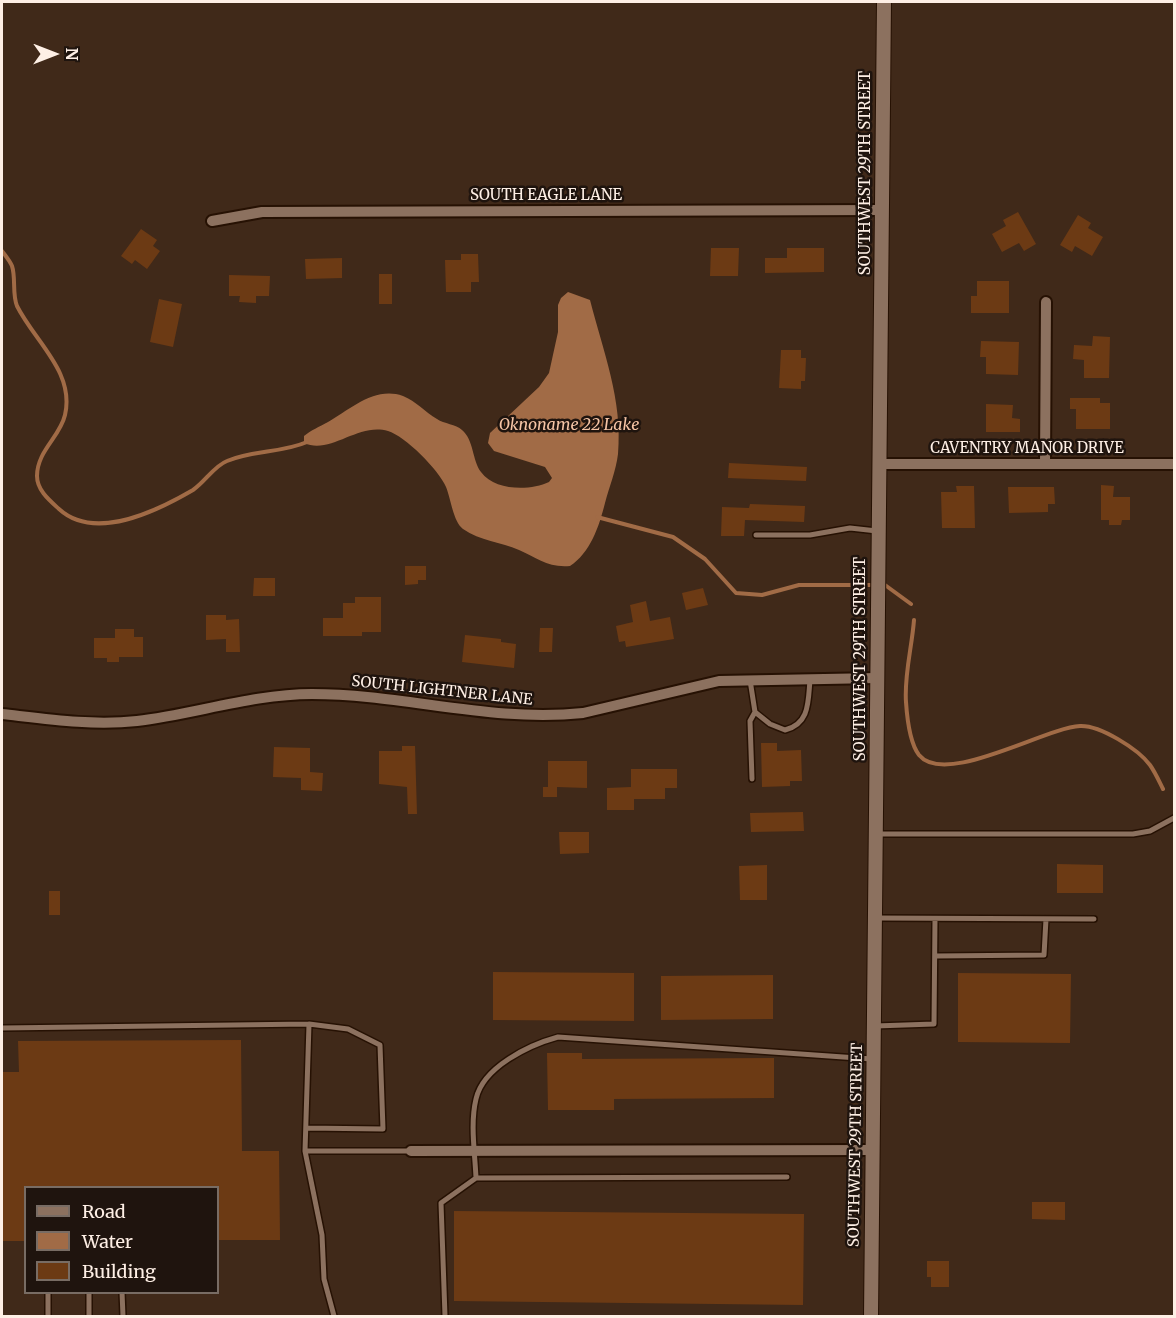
<!DOCTYPE html>
<html>
<head>
<meta charset="utf-8">
<style>
	body { margin:0 }
	#map { position:relative; width:1176px; height:1318px; overflow:hidden; background:#402919; font-family:Merriweather,serif }
	canvas { display:block }
	.frame { position:absolute; inset:0; border:3px solid #feefe5; pointer-events:none }
	.legend { position:absolute; left:24px; top:1186px; width:195px; height:108px; box-sizing:border-box; background:#1f140e; border:2px solid #786c64; margin:0; padding:8px 10px; list-style:none; font-size:18px; color:#feefe5 }
	.legend li { display:flex; align-items:center; gap:12px; height:30px }
	.legend b { width:30px; border:2px solid #786c64 }
	.north { position:absolute; left:24px; top:24px; width:60px; height:60px; -webkit-text-stroke:4px #1f140e; paint-order:stroke; rotate:90deg; font-size:16px; font-weight:700; line-height:24px; text-align:center; color:#feefe5 }
	.north::after { content:''; display:block; margin:auto; width:21px; height:27px; background:#feefe5; clip-path:polygon(50% 0,100% 100%,50% 72%,0 100%) }
</style>
</head>
<body>
<div id="map">
<canvas width="1176" height="1318"></canvas>
<div class="frame"></div>
<ul class="legend">
<li><b style="height:8px;background:#8c715f"></b>Road</li>
<li><b style="height:16px;background:#a16b46"></b>Water</li>
<li><b style="height:16px;background:#6c3a14"></b>Building</li>
</ul>
<div class="north">N</div>
</div>
<script>
const ctx = document.querySelector('canvas').getContext('2d');
ctx.lineJoin = 'round';
function fill(path, color) { ctx.fillStyle = color; ctx.fill(path, 'evenodd'); }
function stroke(path, color, width, dash) { ctx.strokeStyle = color; ctx.lineWidth = width; ctx.lineCap = dash ? 'butt' : 'round'; ctx.setLineDash(dash || []); ctx.stroke(path); }
function drawText(font, color, halo, rows, align = 'center') {
  ctx.font = font + ' Merriweather,serif'; ctx.lineWidth = 5; ctx.setLineDash([]); ctx.textBaseline = 'middle'; ctx.strokeStyle = halo; ctx.fillStyle = color; for (const [text, x, y, turn = 0] of rows) {
    ctx.save(); ctx.translate(x, y); ctx.rotate((+turn || 0) * Math.PI / 180); ctx.textAlign = isNaN(turn) ? turn : align; if (halo) ctx.strokeText(text, 0, 0); ctx.fillText(text, 0, 0); ctx.restore();
  }
}
const water = new Path2D(`
	M568,292L590,300C603,351 623,400 618,454C616,471 609,487 605,503C599,527 590,553 570,566C548,568 537,558 519,550C501,542 480,541 463,529C453,521 451,499 446,487C439,470 405,436 388,431C358,422 331,455 304,443V436C311,430 319,427 328,422C350,410 374,386 403,396C416,401 425,412 437,419C444,424 456,424 462,430C474,440 472,460 481,472C495,491 530,491 549,482L552,478L545,467L494,451L488,443L490,433L539,387L549,373L558,332V305L561,298Z`);
const stream = new Path2D(`
	M2,251C5,255 10,261 12,266C16,278 12,294 17,306C35,342 75,372 65,415C60,437 37,451 37,476C37,490 49,500 59,509C95,542 157,511 193,490C205,482 214,466 227,461C253,450 282,453 307,442
	M597,517L673,537L705,559L736,593L762,595L799,585H870
	M885,585L911,604
	M914,620C912,647 904,675 906,702C907,717 909,742 919,755C945,787 1044,728 1080,726C1100,725 1138,749 1150,765C1155,772 1159,781 1163,789`);
const building = new Path2D(`
	M1018,212L1036,244L1024,251L1019,243L1002,252L992,234L1006,226L1003,220Z
	M1078,215L1091,223L1088,228L1103,237L1092,256L1075,246L1072,252L1060,245Z
	M141,229L157,240L153,246L160,251L147,269L135,260L132,264L121,256Z
	M711,248H739L738,276H710Z
	M787,248H824V272L765,273V258H787Z
	M461,254H478L479,282H471V292H446L445,260H461Z
	M342,258V278L306,279L305,259Z
	M379,274H392V304H379Z
	M229,275L270,276L269,296H256V303L239,302L240,296H229Z
	M977,281H1009V313H971V296H977Z
	M159,299L182,304L173,347L150,342Z
	M1093,336L1110,337L1109,378H1084V360L1073,359L1074,345L1092,346Z
	M981,341L1019,342L1018,375L986,374V357H980Z
	M781,350H801V358H806L805,381H801V389L779,388Z
	M1070,398H1100V403H1110V429H1076V409H1070Z
	M986,404L1013,405L1012,418L1020,419V432H986Z
	M729,463L807,467L806,481L728,478Z
	M1101,485L1114,486L1113,497H1130V520H1122L1121,525H1109V520H1101Z
	M956,486H974L975,528H942L941,492H957Z
	M1008,487H1054L1055,504H1048V512L1009,513Z
	M750,504L805,506L804,522L745,520L744,536H721L722,507L749,508Z
	M405,566H426V580H418V584L405,585Z
	M254,578H275V596H253Z
	M703,588L708,605L686,610L682,593Z
	M355,597H381V632H362V636H323V618H343V603H355Z
	M646,601L650,621L670,617L674,639L626,647L625,641L619,642L616,626L633,622L630,605Z
	M206,615H226V620L239,619L240,652H226V639L206,640Z
	M540,628H553L552,652H539Z
	M115,629H134V637H143V657H119V662H107V658H94V638H115Z
	M465,635L501,639V642L516,644L514,668L462,662Z
	M761,743H777V751L801,750L802,781H790V786L762,787Z
	M402,746H415L417,814H408L407,787L379,784V751H402Z
	M274,747L310,748V772L323,773L322,791L301,790V778L273,777Z
	M548,761H587V788L557,787V797H543V787H548Z
	M631,769H677V788H665V799H634V810H607V788L631,787Z
	M803,812L804,831L751,832L750,813Z
	M559,832H589V853L560,854Z
	M1057,864L1103,865V893H1057Z
	M767,865V900H740L739,866Z
	M49,891H60V915H49Z
	M493,972L634,973V1021L493,1020Z
	M958,973L1071,974L1070,1043L958,1042Z
	M773,975V1019L661,1020V976Z
	M241,1040L242,1151H279L280,1240H218V1188H26V1241H2V1072H19L18,1041Z
	M547,1053H582V1059L774,1058V1098L614,1099V1110H548Z
	M1032,1202H1065V1220L1032,1219Z
	M454,1211L804,1214L803,1305L454,1301Z
	M927,1261H949V1287H931V1277H927Z`);
const service = new Path2D(`
	M756,535H810L850,528L877,531
	M750,680L755,712L770,724L785,730C810,724 808,701 810,680
	M752,779L750,721L755,712
	M878,834H1133L1150,831L1174,818
	M876,918L1094,919
	M935,956L1044,955L1046,919
	M875,1026L934,1024L935,919
	M2,1028L309,1024L305,1151L322,1235L324,1279L334,1316
	M306,1128L383,1129L380,1045L348,1029L309,1024
	M305,1151H411
	M787,1177L476,1178C475,1153 470,1124 476,1099C483,1067 529,1045 558,1037L872,1059
	M48,1292V1316
	M122,1292L123,1316
	M89,1316V1292
	M445,1316L441,1203L476,1178`);
const minor = new Path2D(`
	M212,221L262,212L882,210
	M879,464H1174
	M1045,464L1046,302
	M2,714C46,719 92,726 137,721C195,714 253,694 312,694C403,694 492,723 583,713L719,681L877,678
	M411,1151L872,1150`);
const tertiary = new Path2D(`
	M871,1316L884,2`);
const streetNames = [
	["SOUTHWEST 29TH STREET",866,173,-90],
	["SOUTH EAGLE LANE",546,196],
	["CAVENTRY MANOR DRIVE",1027,449],
	["SOUTHWEST 29TH STREET",861,659,-90],
	["SOUTH LIGHTNER LANE",442,691,6],
	["SOUTHWEST 29TH STREET",856,1145,-89]
];
const waterNames = [
	["Oknoname 22 Lake",569,425]
];
fill(water, '#a16b46');
stroke(stream, '#a16b46', 4);
fill(building, '#6c3a14');
stroke(service, '#261103', 8);
stroke(minor, '#261103', 14);
stroke(tertiary, '#261103', 16);
stroke(service, '#8c715f', 5);
stroke(minor, '#8c715f', 10);
stroke(tertiary, '#8c715f', 14);
drawText('15px', '#feefe5', '#1f140e', streetNames);
drawText('italic 16px', '#f6c5a6', '#1f140e', waterNames);
</script>
</body>
</html>
